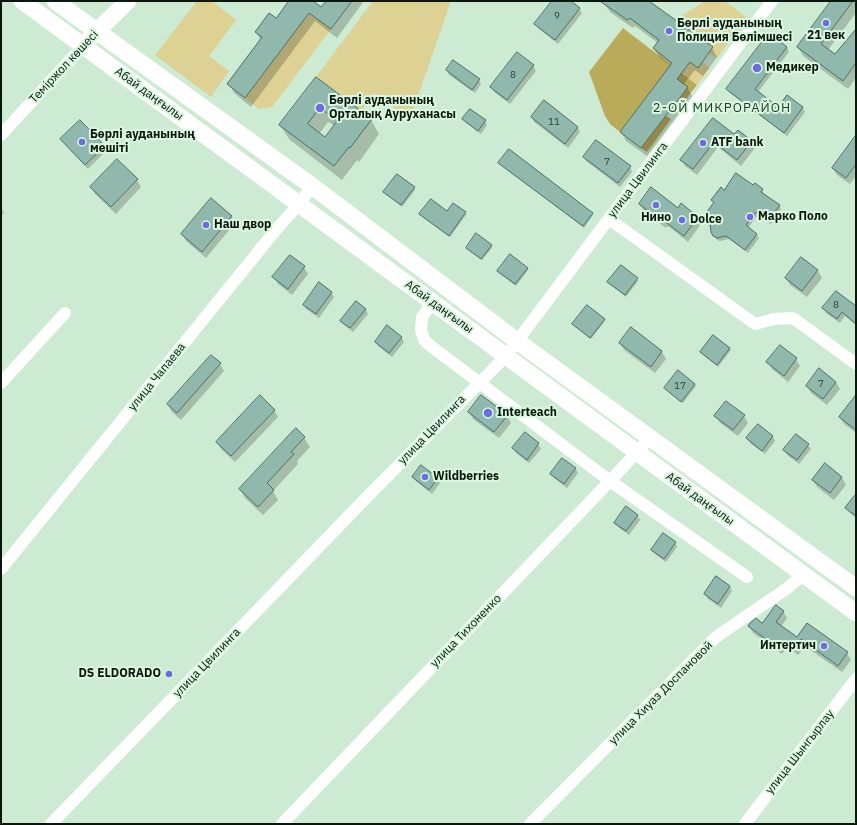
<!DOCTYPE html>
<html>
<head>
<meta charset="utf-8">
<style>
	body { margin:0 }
	#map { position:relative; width:857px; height:825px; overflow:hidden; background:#cdebd2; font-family:"IBM Plex Sans",sans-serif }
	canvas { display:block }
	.frame { position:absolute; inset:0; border:2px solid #0b160e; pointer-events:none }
</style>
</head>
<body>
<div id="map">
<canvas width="857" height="825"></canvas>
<div class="frame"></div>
</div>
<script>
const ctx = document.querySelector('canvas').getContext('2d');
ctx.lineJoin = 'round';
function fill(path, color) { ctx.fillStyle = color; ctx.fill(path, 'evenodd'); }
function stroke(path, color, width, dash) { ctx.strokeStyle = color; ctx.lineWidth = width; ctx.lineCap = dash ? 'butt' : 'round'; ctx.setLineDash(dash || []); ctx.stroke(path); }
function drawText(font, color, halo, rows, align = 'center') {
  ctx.font = font + ' "IBM Plex Sans",sans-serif'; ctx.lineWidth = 4; ctx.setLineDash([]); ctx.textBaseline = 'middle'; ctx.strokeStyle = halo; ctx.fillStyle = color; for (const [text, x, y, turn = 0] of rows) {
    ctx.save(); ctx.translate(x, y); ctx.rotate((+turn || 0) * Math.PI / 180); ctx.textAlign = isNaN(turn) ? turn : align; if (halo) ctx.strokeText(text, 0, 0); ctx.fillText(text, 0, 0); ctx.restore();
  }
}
const green = new Path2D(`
	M197,1H212L236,20L209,56L229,71L211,97L155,55Z
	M373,1H451L410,119L375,93L361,111L316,77Z
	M705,1H725L747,18L717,58L709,53L713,47L675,20Z
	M309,13L331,29L272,107L259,109L245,98Z
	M653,48L683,70L690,62H702L710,68L697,85L651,50Z`);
const forest = new Path2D(`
	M623,28L697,85L682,104L677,101L687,87L666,71L620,132L610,124L605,116L589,72Z
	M666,116L671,119L647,152L641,148Z`);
const shadow = new Path2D(`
	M287,1H312L322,8L327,1H364L337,38L315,21L251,107L234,93L229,84L261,41L256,32L277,20L289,3Z
	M553,1H569L579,9L582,13L558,44L538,28L535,24Z
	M606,1H640L712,48L717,57L703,76L695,70L683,85L687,87L692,96L647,156L626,141L621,132L671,66L659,57L654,48L658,43L635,26L633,28L610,12L604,3Z
	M832,1H856V15L855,14L828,50L836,56L856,31V78L848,89L803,56L798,47Z
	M787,47L789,52L758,92L778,108L788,96L803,108L805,112L787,136L730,93L728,89Z
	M533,66L536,71L510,104L494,92L491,87Z
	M447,70L479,80L481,84L475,93L449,75Z
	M316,78L371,120L379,134L359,162L357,160L342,180L289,139L280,125ZM328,122L335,126L325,139L319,134Z
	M544,102L578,128L580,132L568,148L534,122L532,117Z
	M463,119L485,121L487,125L481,134L466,123Z
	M713,119L734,136L751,142L755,148L741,166L718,147L697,175L685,166L682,160Z
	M856,137V176L850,184L837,175L833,168Z
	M61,139L104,146L106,151L88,169L64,143Z
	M584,157L630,167L632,172L620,187L586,161Z
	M501,165L592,213L593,215L584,228Z
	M137,180L141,187L116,214L95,194L91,187Z
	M753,187L762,190L764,194L779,205L781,209L771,224L758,215L748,228L756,234L759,238L748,253L729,239L720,241L717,240L714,236L711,227L706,223L703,219L715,204L713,200L725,191Z
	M414,188L415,190L402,207L386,194L385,192Z
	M640,204L678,209L697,217L701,224L688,242L668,226L666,228L644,211Z
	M1,208L4,213L1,216Z
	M447,212L465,213L466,215L450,237L421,216L420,214Z
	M231,217L235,223L206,258L186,241L182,234Z
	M491,246L492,248L482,260L468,250L467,248Z
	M290,256L304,267L308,274L292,295L278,284L274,277Z
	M801,258L818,271L822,278L807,297L790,285L786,278Z
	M527,268L528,270L516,286L499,273L498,271Z
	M637,279L638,281L626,297L610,284L609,282Z
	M331,292L334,297L319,318L306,309L304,305Z
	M824,308H856V325L845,316L840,323L826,313Z
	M365,309L368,314L353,332L344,325L342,321Z
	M604,320L605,321L591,339L574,325Z
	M631,329L662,352L666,359L655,373L624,350L620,343Z
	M714,336L730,349L731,350L718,367L702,354L701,352Z
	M401,337L404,342L392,357L378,346L376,342Z
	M796,359L800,366L788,382L772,369L768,362Z
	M220,364L224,371L181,420L172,412L168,405Z
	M679,372L695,384L696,386L683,403L667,390L665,389Z
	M836,382L840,389L827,405L811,393L807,386Z
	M856,403V433L844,424L840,417Z
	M274,410L278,417L235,462L221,449L217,442Z
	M469,412L507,416L511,423L499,438L473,419Z
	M716,416H744L748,423L738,436L720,423Z
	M758,425L773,437L775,441L765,454L750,443L748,439Z
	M525,434L538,444L541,449L529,463L516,453L513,448Z
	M304,438L310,447L297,461L298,464L273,491L278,500L263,515L245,498L240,489Z
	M808,445L811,449L799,464L787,455L785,451Z
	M825,465L842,478L846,485L834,500L817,487L813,480Z
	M575,468L578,473L567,488L554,478L551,474Z
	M413,477L437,478L440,483L432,494L416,481Z
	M856,495V518L849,512L846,508Z
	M637,515L640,520L629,535L618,527L615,523Z
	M675,542L677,547L666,562L655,554L652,550Z
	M717,577L730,586L732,591L721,608L708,599L705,594Z
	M783,611L787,618L781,627L797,638L807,625L847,653L851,660L842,672L805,646L798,655L787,647L782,654L753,633L749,626L763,624Z`);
const building = new Path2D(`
	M289,1H313L321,7L326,1H352L331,29L309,13L245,98L227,84L262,37L255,32L269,13L276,18Z
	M552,1H571L580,8L555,40L534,24Z
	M600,1H649L713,47L698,68L690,62L677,79L688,87L641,148L620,132L672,63L653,48L659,40L630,18L628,20Z
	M831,1H853L821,44L835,54L856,29V63L843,81L797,47Z
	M769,33L787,47L755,89L778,107L787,95L803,107L784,133L726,89Z
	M517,52L534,65L507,100L490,87Z
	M453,60L480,79L472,90L446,70Z
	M316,77L372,119L350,148L349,147L334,166L279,125ZM320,108L337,121L325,137L308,124Z
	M544,100L578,127L565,144L531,117Z
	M470,109L486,120L478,131L462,119Z
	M713,118L734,134L738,130L752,141L737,160L714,142L693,169L680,160Z
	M80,120L105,146L85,165L60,139Z
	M856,135V164L846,178L832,168Z
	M596,140L631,166L618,183L583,157Z
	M509,149L593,213L583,226L498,163Z
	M117,159L138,179L111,207L90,187Z
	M736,173L753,185L755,183L763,189L761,192L780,205L768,221L756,212L746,225L757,234L745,250L726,236L717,238L713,236L711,232L710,224L702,219L714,202L711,200L721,187L724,190Z
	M397,174L415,187L401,205L383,192Z
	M651,187L678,208L681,203L698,217L684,236L663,220L662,222L639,204Z
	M211,198L232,216L202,252L181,234Z
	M431,199L447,211L453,203L466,212L449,236L419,214Z
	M476,233L492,245L481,259L466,248Z
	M510,254L528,268L515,284L497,271Z
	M290,255L305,266L288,289L272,277Z
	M801,257L818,270L802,291L785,278Z
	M621,265L638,278L625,295L607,282Z
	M319,282L332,292L316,314L303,305Z
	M836,291L856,306V324L842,312L837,319L822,308Z
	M356,301L366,309L350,328L340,321Z
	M587,305L605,319L590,338L572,324Z
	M387,325L402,337L389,353L375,342Z
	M631,327L662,351L651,367L619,343Z
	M713,335L730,348L717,365L700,352Z
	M780,345L797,358L784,376L766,362Z
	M211,355L221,363L177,413L167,404Z
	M819,368L836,382L823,399L806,386Z
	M678,370L695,384L681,402L664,388Z
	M260,395L275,410L231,456L216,442Z
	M481,395L508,415L494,432L468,412Z
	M856,395V430L839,417Z
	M726,401L745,415L733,430L714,416Z
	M758,424L773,436L762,451L746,438Z
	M296,428L305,437L291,452L294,454L267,483L274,490L258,507L239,489Z
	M525,432L539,443L527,460L512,448Z
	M796,434L809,444L797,460L783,450Z
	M562,458L576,468L564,484L550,474Z
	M825,463L842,477L830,493L812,480Z
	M421,465L438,478L429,490L412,477Z
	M856,494V516L845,508Z
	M626,506L638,515L626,531L614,523Z
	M663,533L676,542L664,559L651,550Z
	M716,576L730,586L718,604L704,594Z
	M776,605L784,611L776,622L797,637L807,623L848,652L838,666L801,639L794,649L783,641L778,648L748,626L750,623L756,618L762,623Z`);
const street = new Path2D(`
	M1,135L83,46
	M609,219L755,324L774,319L793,318L856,364
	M432,303L422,317L421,330L424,340L432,347L610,481L747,577
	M1,383L65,313
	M1,569L275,231L299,204L312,186
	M51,824L366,498L506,356L772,1
	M282,824L610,481L650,438
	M530,824L716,637L786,589L803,575
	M745,824L856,679`);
const secondary = new Path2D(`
	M22,1L856,613
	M55,1L312,186L517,341L856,588
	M90,38L128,1`);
const markers = [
	[826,23,4,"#6c6be5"],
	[669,31,4,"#6c6be5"],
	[757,68,5,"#6c6be5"],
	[320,108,5,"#6c6be5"],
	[82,142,4,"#6c6be5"],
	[703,143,4,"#6c6be5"],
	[656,205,4,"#6c6be5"],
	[750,217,4,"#6c6be5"],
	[682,220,4,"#6c6be5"],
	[206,225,4,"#6c6be5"],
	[488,413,5,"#6c6be5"],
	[425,477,4,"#6c6be5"],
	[824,646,4,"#6c6be5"],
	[169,674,4,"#6c6be5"]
];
const numberNames = [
	["9",557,16],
	["8",513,75],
	["11",554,122],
	["7",607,162],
	["8",836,305],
	["7",821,384],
	["17",680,386]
];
const poiNames = [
	["Бөрлі ауданының",677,24],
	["Полиция Бөлімшесі",677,38],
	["21 век",826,36,"center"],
	["Медикер",766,68],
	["Бөрлі ауданының",329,101],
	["Орталық Ауруханасы",329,115],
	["Бөрлі ауданының",90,135],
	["мешіті",90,149],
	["ATF bank",711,143],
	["Марко Поло",758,217],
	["Нино",656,218,"center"],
	["Dolce",690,220],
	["Наш двор",214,225],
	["Interteach",497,413],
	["Wildberries",433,477],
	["Интертич",816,646,"right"],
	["DS ELDORADO",161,674,"right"]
];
const streetNames = [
	["Теміржол көшесі",64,67,-47],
	["Абай даңғылы",149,94,36],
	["улица Цвилинга",638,180,-53],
	["Абай даңғылы",439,307,36],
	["улица Чапаева",157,377,-51],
	["улица Цвилинга",432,430,-46],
	["Абай даңғылы",700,499,36],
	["улица Тихоненко",466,631,-46],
	["улица Цвилинга",207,663,-46],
	["улица Хиуаз Доспановой",661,693,-45],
	["улица Шынгырлау",800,752,-52]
];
const neighbourhoodNames = [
	["2-ОЙ МИКРОРАЙОН",722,108]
];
fill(green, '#ddd193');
fill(forest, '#baab5b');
fill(shadow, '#0003');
fill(building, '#90b8ad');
stroke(building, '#4a7067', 1);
stroke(street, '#fff', 12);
stroke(secondary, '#fff', 17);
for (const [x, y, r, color] of markers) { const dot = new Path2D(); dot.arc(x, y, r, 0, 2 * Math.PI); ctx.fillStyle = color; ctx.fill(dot); stroke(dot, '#daf8df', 1.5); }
drawText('10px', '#2c3e36', null, numberNames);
drawText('bold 12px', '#0b160e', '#daf8df', poiNames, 'left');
drawText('12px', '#0b160e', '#daf8df', streetNames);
ctx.letterSpacing = '1px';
drawText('13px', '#233c29', '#daf8df', neighbourhoodNames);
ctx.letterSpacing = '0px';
</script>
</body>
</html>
